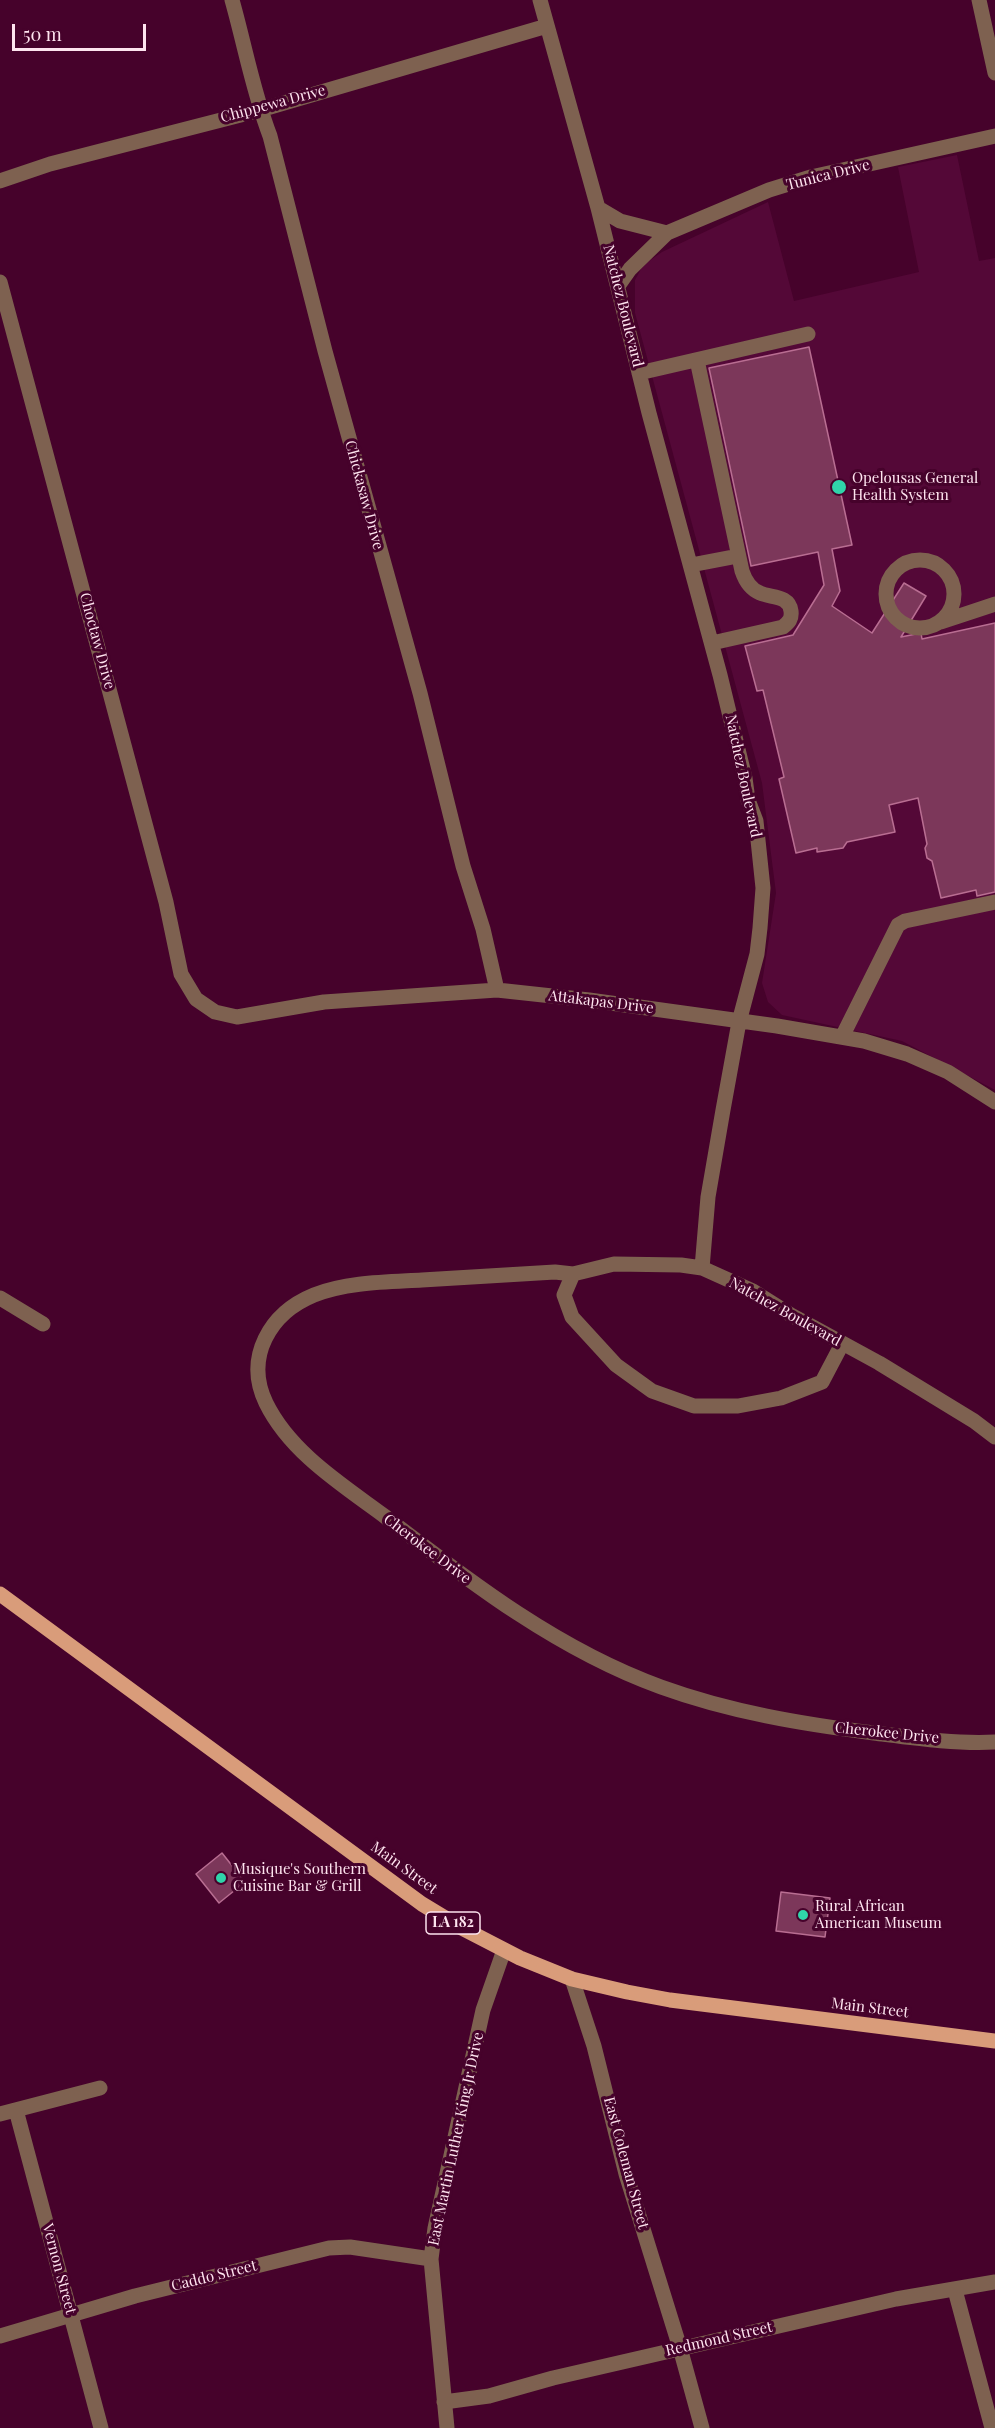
<!DOCTYPE html>
<html>
<head>
<meta charset="utf-8">
<style>
	body { margin:0 }
	#map { position:relative; width:995px; height:2428px; overflow:hidden; background:#46022b; font-family:"Playfair Display",serif }
	canvas { display:block }
	.scale { position:absolute; left:12px; top:24px; width:134px; height:27px; box-sizing:border-box; border:3px solid #fee4ef; border-top:0; padding-left:8px; font-size:18px; line-height:21px; white-space:nowrap; color:#fee4ef; -webkit-text-stroke:4px #46022b; paint-order:stroke }
</style>
</head>
<body>
<div id="map">
<canvas width="995" height="2428"></canvas>
<div class="scale">50 m</div>
</div>
<script>
const ctx = document.querySelector('canvas').getContext('2d');
ctx.lineJoin = 'round';
function fill(path, color) { ctx.fillStyle = color; ctx.fill(path, 'evenodd'); }
function stroke(path, color, width, dash) { ctx.strokeStyle = color; ctx.lineWidth = width; ctx.lineCap = dash ? 'butt' : 'round'; ctx.setLineDash(dash || []); ctx.stroke(path); }
function drawText(font, color, halo, rows, align = 'center') {
  ctx.font = font + ' "Playfair Display",serif'; ctx.lineWidth = 6; ctx.setLineDash([]); ctx.textBaseline = 'middle'; ctx.strokeStyle = halo; ctx.fillStyle = color; for (const [text, x, y, turn = 0] of rows) {
    ctx.save(); ctx.translate(x, y); ctx.rotate((+turn || 0) * Math.PI / 180); ctx.textAlign = isNaN(turn) ? turn : align; if (halo) ctx.strokeText(text, 0, 0); ctx.fillText(text, 0, 0); ctx.restore();
  }
}
const built = new Path2D(`
	M957,155L979,261L995,258V1090L902,1041L782,1015L768,1002L762,983L776,893L762,783L635,313V280L641,269L649,261L662,252L768,202L794,301L919,272L898,167Z`);
const building = new Path2D(`
	M809,347L852,545L832,549L840,591L832,606L872,633L904,583L926,596L901,637L921,633L922,639L995,623V892L977,896L976,890L941,898L932,861L927,858L925,848L927,844L918,798L889,805L895,832L847,842L843,848L817,852V848L796,853L779,779L784,777L763,690L757,691L745,646L793,635L824,585L818,552L751,566L709,368Z
	M222,1853L245,1882L219,1903L196,1874Z
	M781,1892L830,1898L825,1937L776,1931Z`);
const minor = new Path2D(`
	M232,0C245,46 253,92 270,136L325,351L420,693L463,866L483,929L497,990
	M540,0L598,208L649,413L720,675L745,778L748,800L756,821L763,888L760,928L757,954L739,1022L723,1110L708,1197L702,1268
	M979,0L995,73
	M0,181L50,164L260,110L547,26
	M598,208L620,221L667,233L769,190L811,177L995,136
	M0,282L166,902L181,974L196,999L215,1012L237,1017L324,1002L497,990L589,1000L777,1026L864,1041L907,1054L948,1072L995,1102
	M618,286L630,269L667,233
	M697,360L742,571C745,580 750,589 760,593C771,598 789,595 791,611C792,619 789,622 783,627L712,643
	M639,373L808,334
	M886 594a34 34 0 1 1 68 0a34 34 0 1 1-68 0Z
	M691,565L738,556
	M941,622L995,604
	M842,1037L898,925L905,921L995,902
	M573,1274L564,1295L572,1317L616,1365L652,1391L694,1406H738L781,1398L822,1382L842,1344
	M0,1298L43,1324
	M995,1437L974,1421L879,1363L791,1315L753,1291L702,1268L681,1265L614,1264L573,1274L555,1272C511,1275 466,1277 422,1280C387,1282 347,1282 314,1295C270,1313 244,1357 266,1403C290,1452 341,1484 383,1515C469,1581 558,1650 661,1687C730,1712 802,1724 874,1733C914,1738 955,1744 995,1742
	M572,1979L594,2046L626,2174L680,2348L702,2428
	M16,2110L101,2428
	M0,2114L100,2088
	M955,2290L992,2428
	M0,2336L135,2296L329,2248L350,2247L431,2259
	M444,2402L489,2396L553,2378L896,2299L995,2282
	M447,2428L431,2259L435,2228L483,2010L504,1950`);
const major = new Path2D(`
	M0,1594L422,1904L460,1927L520,1958L572,1979L627,1992L670,2000L995,2041`);
const markers = [
	[839,487,8,"#30d4aa"],
	[221,1878,6,"#30d4aa"],
	[803,1915,6,"#30d4aa"]
];
const shields = [
	[453,1923,54]
];
const shieldNames = [
	["LA 182",453,1923]
];
const streetNames = [
	["Chippewa Drive",273,104,-15],
	["Tunica Drive",828,175,-14],
	["Natchez Boulevard",623,306,76],
	["Chickasaw Drive",364,495,75],
	["Choctaw Drive",97,641,75],
	["Natchez Boulevard",743,776,78],
	["Attakapas Drive",601,1002,7],
	["Natchez Boulevard",785,1312,29],
	["Cherokee Drive",427,1549,37],
	["Cherokee Drive",887,1733,6],
	["Main Street",404,1868,36],
	["Main Street",870,2008,7],
	["East Martin Luther King Jr Drive",456,2139,-78],
	["East Coleman Street",626,2163,75],
	["Vernon Street",59,2269,75],
	["Caddo Street",214,2276,-14],
	["Redmond Street",719,2339,-13]
];
const poiNames = [
	["Opelousas General",852,478],
	["Health System",852,495],
	["Musique's Southern",233,1869],
	["Cuisine Bar & Grill",233,1886],
	["Rural African",815,1906],
	["American Museum",815,1923]
];
fill(built, '#540837');
fill(building, '#7c375a');
stroke(building, '#b96e92', 1.5);
stroke(minor, '#7e6150', 15);
stroke(major, '#d99c7a', 15);
for (const [x, y, r, color] of markers) { const dot = new Path2D(); dot.arc(x, y, r, 0, 2 * Math.PI); ctx.fillStyle = color; ctx.fill(dot); stroke(dot, '#46022b', 2); }
for (const [x, y, w] of shields) { const box = new Path2D(); box.roundRect(x - w / 2, y - 11, w, 22, 4.5); ctx.fillStyle = '#46022b'; ctx.fill(box); stroke(box, '#fee4ef', 1.5); }
drawText('bold 14px', '#fee4ef', null, shieldNames);
drawText('15px', '#fee4ef', '#46022b', streetNames);
drawText('15px', '#fee4ef', '#46022b', poiNames, 'left');
</script>
</body>
</html>
